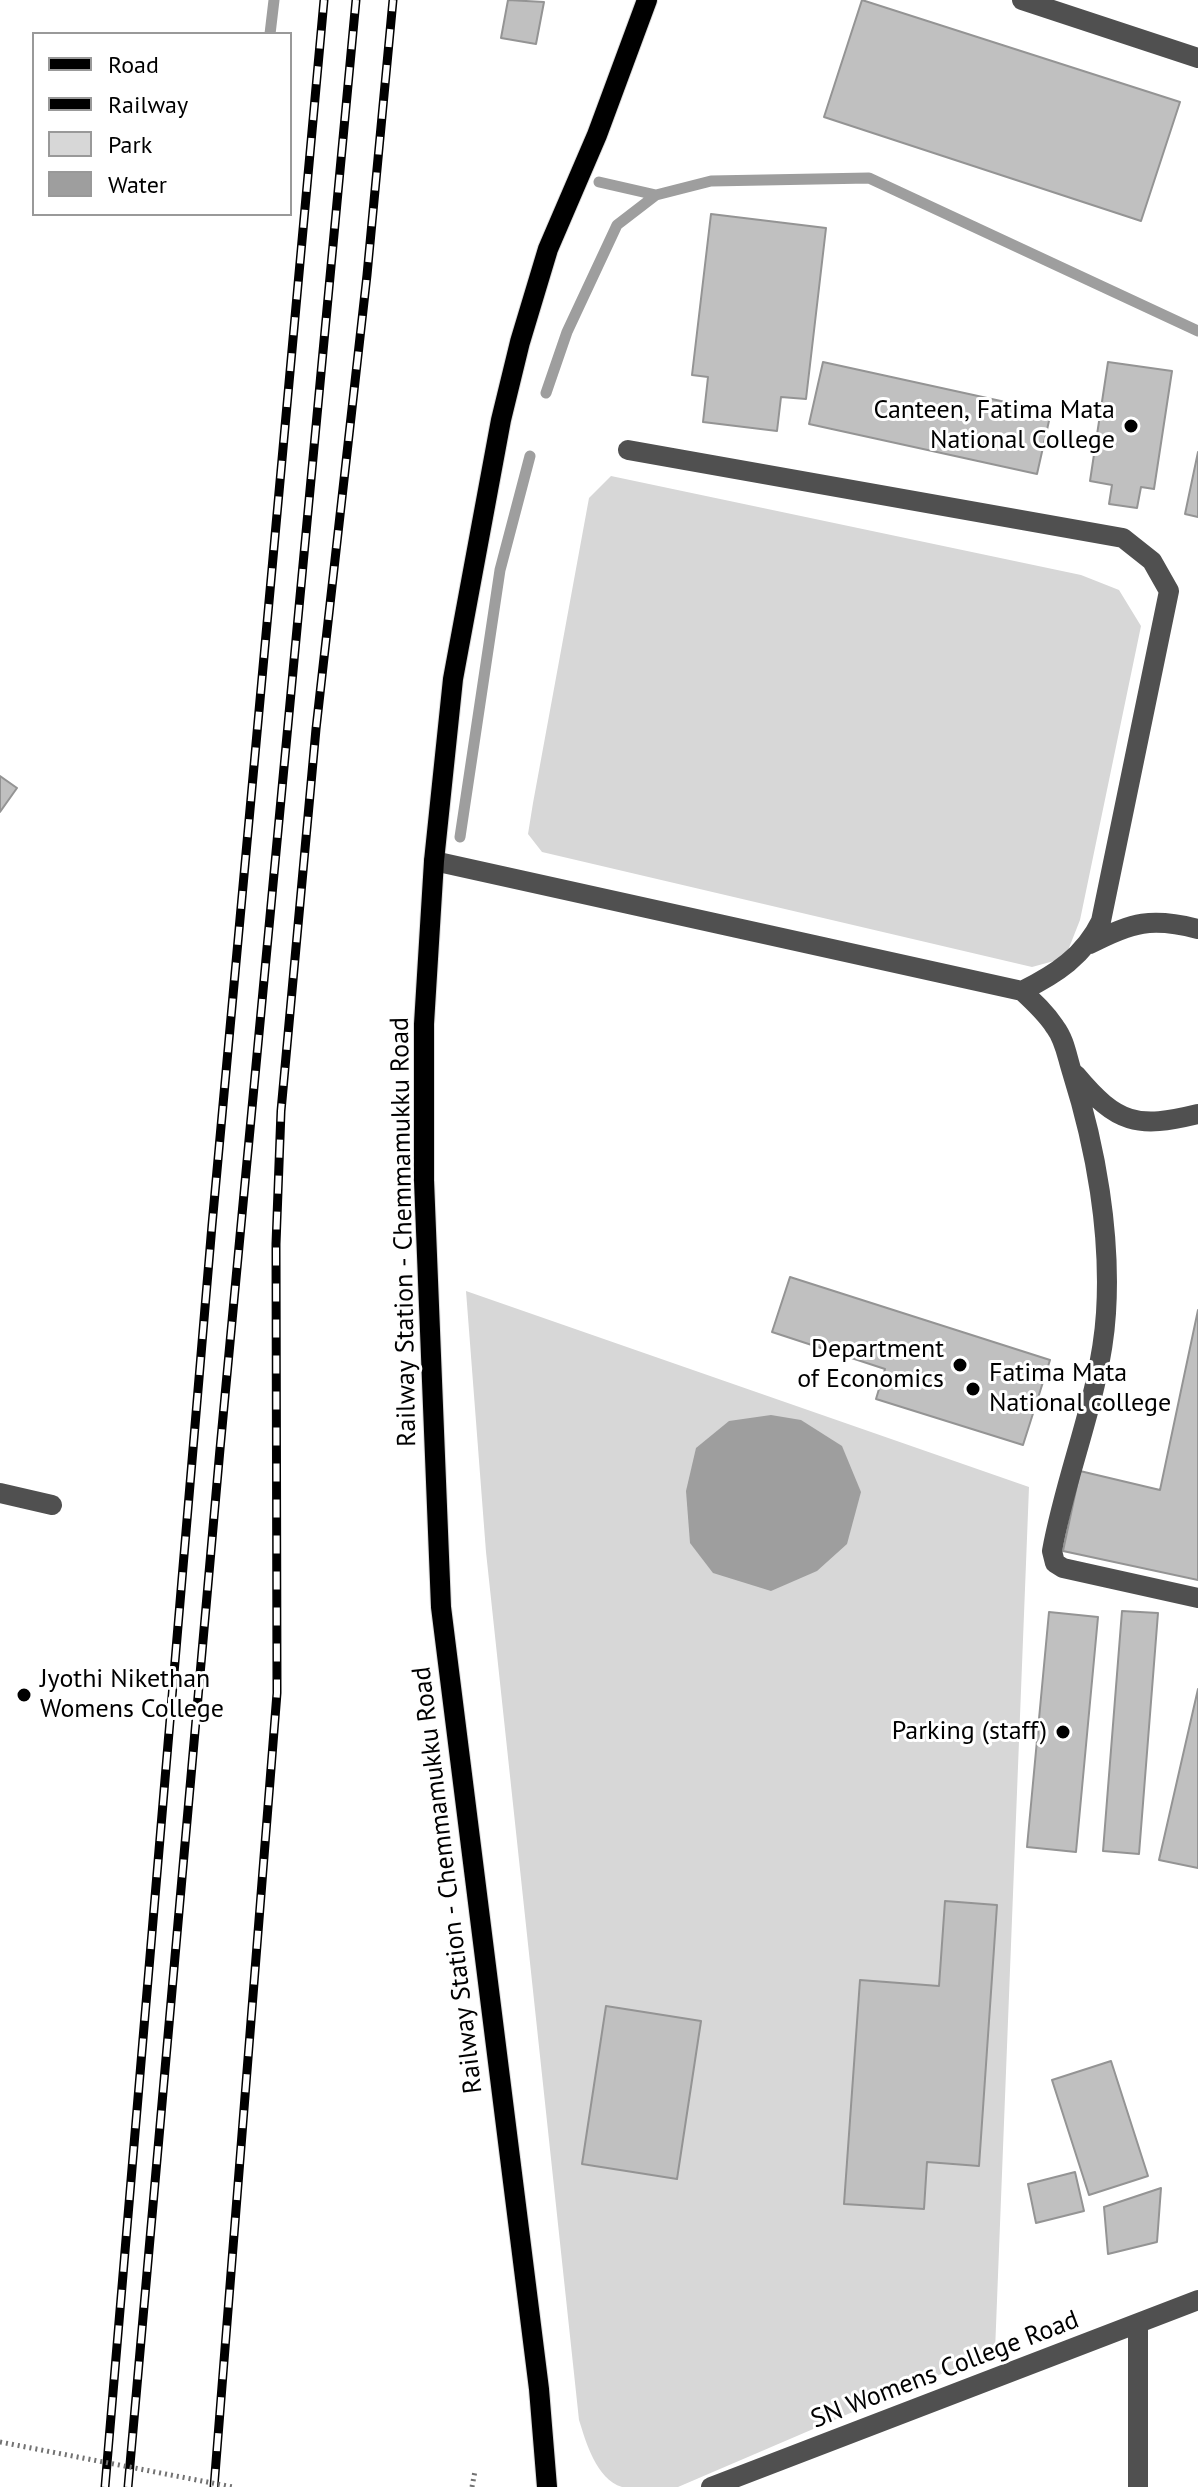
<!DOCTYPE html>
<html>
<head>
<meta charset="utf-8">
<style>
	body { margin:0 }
	#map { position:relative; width:1198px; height:2487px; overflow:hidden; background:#fff; font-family:"PT Sans",sans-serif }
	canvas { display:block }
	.legend { position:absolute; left:32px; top:32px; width:260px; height:184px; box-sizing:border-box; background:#fff; border:2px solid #999; margin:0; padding:10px 14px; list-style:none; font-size:24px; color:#000 }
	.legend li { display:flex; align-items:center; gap:16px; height:40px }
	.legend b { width:40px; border:2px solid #999 }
</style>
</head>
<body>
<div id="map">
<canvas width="1198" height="2487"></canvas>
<ul class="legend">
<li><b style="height:10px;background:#000"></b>Road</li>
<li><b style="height:10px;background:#000"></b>Railway</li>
<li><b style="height:22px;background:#d7d7d7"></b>Park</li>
<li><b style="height:22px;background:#9e9e9e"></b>Water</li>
</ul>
</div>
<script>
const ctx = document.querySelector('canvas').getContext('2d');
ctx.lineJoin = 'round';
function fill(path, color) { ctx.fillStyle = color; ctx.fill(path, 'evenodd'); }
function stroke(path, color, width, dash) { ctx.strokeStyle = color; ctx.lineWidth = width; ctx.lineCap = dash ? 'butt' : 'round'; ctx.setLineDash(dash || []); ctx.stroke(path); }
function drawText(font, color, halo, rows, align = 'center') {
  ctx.font = font + ' "PT Sans",sans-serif'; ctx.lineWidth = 6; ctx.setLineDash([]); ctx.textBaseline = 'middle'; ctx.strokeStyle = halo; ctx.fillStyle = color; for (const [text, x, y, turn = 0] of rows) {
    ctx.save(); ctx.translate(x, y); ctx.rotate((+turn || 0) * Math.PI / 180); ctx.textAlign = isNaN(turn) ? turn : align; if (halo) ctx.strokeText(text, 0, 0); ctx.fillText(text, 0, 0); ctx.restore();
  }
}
const green = new Path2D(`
	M611,476L1081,575L1119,590L1141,626L1080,920L1065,958L1032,967L542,852L528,834L533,803L589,498Z
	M466,1291L1029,1487L995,2351L678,2487C662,2487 637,2487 622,2487C596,2479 586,2442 579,2420L486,1552Z`);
const water = new Path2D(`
	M771,1415L801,1420L842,1446L861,1492L847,1544L817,1571L771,1591L713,1573L690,1543L686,1491L696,1448L729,1421Z`);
const stream = new Path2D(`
	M270,34L274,0
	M599,182L656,195
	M546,393L567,332L617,225L656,195L711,181L869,178L1198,331
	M460,837L500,570L530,456`);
const building = new Path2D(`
	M508,0L544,2L536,44L501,38Z
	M862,0L1180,102L1141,221L824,117Z
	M711,214L826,228L806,399L781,397L777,431L703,422L708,377L692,375Z
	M823,362L1051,412L1037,474L809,424Z
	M1108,362L1172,371L1154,489L1141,487L1137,508L1109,504L1112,485L1090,481Z
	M1198,452V517L1185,514Z
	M0,776L17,788L0,812Z
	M790,1277L1050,1360L1023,1445L876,1399L885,1369L772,1332Z
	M1198,1310V1580L1063,1551L1080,1471L1160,1490Z
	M1122,1611L1158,1613L1139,1854L1103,1851Z
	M1049,1612L1098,1617L1076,1852L1027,1847Z
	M1198,1689V1868L1159,1860Z
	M945,1901L997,1905L979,2166L927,2162L924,2209L844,2204L860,1980L939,1986Z
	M606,2006L701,2021L677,2179L582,2164Z
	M1111,2061L1148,2176L1089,2195L1052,2080Z
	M1075,2172L1084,2211L1036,2223L1028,2184Z
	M1161,2188L1157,2242L1108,2254L1104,2207Z`);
const path = new Path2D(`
	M472,2487L475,2471`);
const minor = new Path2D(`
	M1022,0L1198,58
	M628,450L1123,538L1152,561L1169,591L1101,921C1084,956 1056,974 1022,991
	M434,861L1022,991C1034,1002 1046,1013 1055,1027C1065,1040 1067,1057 1072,1072C1096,1148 1111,1234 1106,1313C1101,1394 1066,1472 1052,1551L1055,1563L1063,1568L1198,1598
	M1090,944C1132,922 1152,917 1198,929
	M1076,1075C1117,1124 1137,1129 1198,1114
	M0,1493L52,1505
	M711,2487L1198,2300
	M1138,2487V2324`);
const major = new Path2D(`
	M547,2487L539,2389L441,1607L424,1180V1024L434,861L453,679L501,420L520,342L548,249L597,135L647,0`);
const rail = new Path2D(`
	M105,2487L212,1225L324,0
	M128,2487L220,1449L356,0
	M214,2487L277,1693L276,1244L281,1111L316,729L367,275L393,0`);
const pathBridge = new Path2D(`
	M0,2442L233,2487`);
const markers = [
	[1131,426,8,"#000"],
	[960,1365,8,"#000"],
	[973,1389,8,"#000"],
	[24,1695,8,"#000"],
	[1063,1732,8,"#000"]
];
const poiNames = [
	["Canteen, Fatima Mata",1115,411],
	["National College",1115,441],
	["Department",944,1350],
	["of Economics",944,1380],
	["Fatima Mata",989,1374,"left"],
	["National college",989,1404,"left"],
	["Jyothi Nikethan",40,1680,"left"],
	["Womens College",40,1710,"left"],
	["Parking (staff)",1047,1732]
];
const streetNames = [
	["Railway Station - Chemmamukku Road",404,1232,-91],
	["Railway Station - Chemmamukku Road",448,1880,-97],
	["SN Womens College Road",945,2370,-21]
];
fill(green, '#d7d7d7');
fill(water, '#9e9e9e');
stroke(stream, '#9e9e9e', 11);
fill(building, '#c0c0c0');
stroke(building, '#949494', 2);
stroke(major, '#dbdbdb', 22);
stroke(path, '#727272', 5, [2, 4]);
stroke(minor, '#505050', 20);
stroke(major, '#000', 20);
stroke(rail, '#000', 9);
stroke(rail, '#fff', 6, [18]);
stroke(pathBridge, '#727272', 5, [2, 4]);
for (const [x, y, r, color] of markers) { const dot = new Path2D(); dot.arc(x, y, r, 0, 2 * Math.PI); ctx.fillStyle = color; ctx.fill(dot); stroke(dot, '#fff', 3); }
drawText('26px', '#000', '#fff', poiNames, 'right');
drawText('26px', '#000', '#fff', streetNames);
</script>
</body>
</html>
